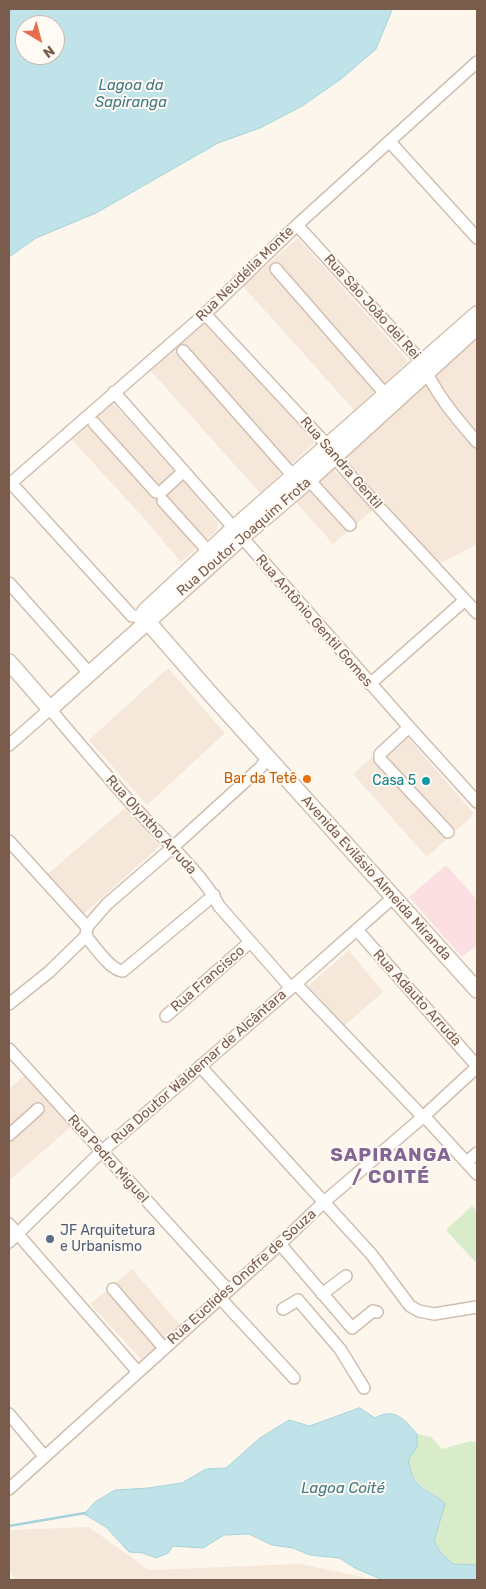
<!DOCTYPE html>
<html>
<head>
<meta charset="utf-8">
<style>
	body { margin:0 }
	#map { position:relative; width:486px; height:1589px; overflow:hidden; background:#fdf6ec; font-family:Rubik,sans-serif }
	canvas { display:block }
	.frame { position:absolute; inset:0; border:10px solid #7a5c4d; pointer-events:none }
	.north { position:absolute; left:15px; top:15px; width:50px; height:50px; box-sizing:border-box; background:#fffaf3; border:1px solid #cabbb1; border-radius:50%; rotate:143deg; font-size:14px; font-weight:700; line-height:20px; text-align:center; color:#7a5c4d }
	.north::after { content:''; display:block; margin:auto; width:18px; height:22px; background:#e76f51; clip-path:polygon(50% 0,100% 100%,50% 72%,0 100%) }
</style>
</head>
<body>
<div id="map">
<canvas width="486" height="1589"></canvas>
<div class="frame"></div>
<div class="north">N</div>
</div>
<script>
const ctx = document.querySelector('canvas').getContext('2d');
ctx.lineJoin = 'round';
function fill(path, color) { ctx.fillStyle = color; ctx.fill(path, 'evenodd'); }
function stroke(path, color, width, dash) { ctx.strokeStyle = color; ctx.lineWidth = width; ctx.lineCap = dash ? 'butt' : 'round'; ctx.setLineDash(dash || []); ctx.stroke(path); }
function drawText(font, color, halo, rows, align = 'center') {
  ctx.font = font + ' Rubik,sans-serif'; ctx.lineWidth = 4; ctx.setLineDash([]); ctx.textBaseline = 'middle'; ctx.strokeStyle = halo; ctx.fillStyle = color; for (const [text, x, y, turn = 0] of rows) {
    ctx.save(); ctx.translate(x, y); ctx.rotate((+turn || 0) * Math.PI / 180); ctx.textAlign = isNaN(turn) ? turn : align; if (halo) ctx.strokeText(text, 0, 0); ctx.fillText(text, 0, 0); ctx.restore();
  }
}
const residential = new Path2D(`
	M298,238L407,360L408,362L354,410L243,286Z
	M205,322L314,442L313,444L260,493L150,370Z
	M477,330V544L439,564L336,455Z
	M113,403L181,479L218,523L217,530L181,562L141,515L71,439Z
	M333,469L373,510L333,544L295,501Z
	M168,668L225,733L147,805L89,740Z
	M402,730L473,813L471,817L427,857L353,774Z
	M125,808L160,846L80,917L44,877Z
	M349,950L383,992L344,1026L308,986Z
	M27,1073L73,1125L9,1181V1089Z
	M132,1269L181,1326L142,1360L90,1304Z
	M89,1527L149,1570L300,1564L377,1580H16L9,1570V1530Z`);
const medical = new Path2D(`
	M446,865L477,900V945L462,957L409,897Z`);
const green = new Path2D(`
	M472,1206L477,1211V1264L446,1230Z
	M417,1434L431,1437L442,1449L470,1441L477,1442V1565L453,1564L441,1553L434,1541L438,1524L439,1498C419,1486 414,1482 407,1460L417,1447Z`);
const water = new Path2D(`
	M9,9H392V10L376,49L341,79L302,106L260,128L218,143L96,213L36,238L9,257ZM25,25H55V55H25Z
	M360,1408L375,1418C395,1407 404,1419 417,1434V1447L408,1460C410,1468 412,1479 419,1485C427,1493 437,1495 445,1504L434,1541L441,1553L453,1564L477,1565V1580H383L357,1569L339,1558L310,1555L293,1548L272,1545L249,1534L224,1535L203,1548L173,1546L168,1553L156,1558L143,1553L129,1552L106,1527L84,1514L95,1502L115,1490L148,1488L182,1483L206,1469L226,1468L260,1438L289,1420L309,1426Z`);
const stream = new Path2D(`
	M9,1526L85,1513`);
const street = new Path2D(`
	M390,142L477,238
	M297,225L422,362C434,392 456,418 477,442
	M276,269L386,395
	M205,314L328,446L334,457L364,491L477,613
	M183,351L294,477
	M114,392L409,727L477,802
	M94,423L156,492L160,493L184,471
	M309,480L350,525
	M163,501L209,552
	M9,583L90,674
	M139,616H132L11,483L205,314L297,225L477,62
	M370,684L465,600
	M409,727L380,754V759L448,832
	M9,745L50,709C82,747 114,785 148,822C170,845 205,878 219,906L291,988
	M9,841L87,927
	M357,930L477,1066
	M86,936C94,946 111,971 123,971L214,895
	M296,984L420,1114L424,1116L477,1174
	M9,1004L49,972L86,936L87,927L107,904L172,848L260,768L268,757
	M166,1016L250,942
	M9,1049L228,1290
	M200,1066L372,1255L410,1306L419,1311L434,1314L477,1307
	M9,1135L38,1109
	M467,1162L477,1153
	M9,1224L138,1372
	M9,1242L101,1152L291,988L388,902L392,895
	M280,1244L352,1328L373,1311L377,1312
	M113,1289L164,1348
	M322,1294L346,1276
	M220,1298L294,1378
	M283,1309L298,1300L340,1349L364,1388
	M9,1414L44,1456
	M9,1489L280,1244L324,1202L424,1116L477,1067`);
const secondary = new Path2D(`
	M145,611L233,529L477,314
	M140,617L148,622L208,691L477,990
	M9,662L50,709L241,538L309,480L477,327`);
const markers = [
	[307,779,5,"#e8710a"],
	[426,781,5,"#0f9aa8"],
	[50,1239,5,"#5c6f8a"]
];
const streetNames = [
	["Rua Neudélia Monte",245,274,-44],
	["Rua São João del Rei",372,307,48],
	["Rua Sandra Gentil",341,463,49],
	["Rua Doutor Joaquim Frota",244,537,-41],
	["Rua Antônio Gentil Gomes",314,621,49],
	["Rua Olyntho Arruda",151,825,48],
	["Avenida Evilásio Almeida Miranda",376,878,48],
	["Rua Francisco",208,979,-41],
	["Rua Adauto Arruda",417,998,48],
	["Rua Doutor Waldemar de Alcântara",199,1067,-41],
	["Rua Pedro Miguel",108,1159,48],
	["Rua Euclides Onofre de Souza",242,1277,-42]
];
const foodNames = [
	["Bar da Tetê",297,779]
];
const cultureNames = [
	["Casa 5",416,781]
];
const serviceNames = [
	["JF Arquitetura",60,1231],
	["e Urbanismo",60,1247]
];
const waterNames = [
	["Lagoa da",131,86],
	["Sapiranga",131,103],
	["Lagoa Coité",343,1489]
];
const districtNames = [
	["SAPIRANGA",391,1156],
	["/ COITÉ",391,1178]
];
fill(residential, '#f5e8da');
fill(medical, '#fbdfe3');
fill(green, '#d8ecc9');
fill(water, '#bfe3e8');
stroke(water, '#a5d3da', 1);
stroke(stream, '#a5d3da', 2.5);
stroke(street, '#d1beb0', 14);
stroke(secondary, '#d6c0b0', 18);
stroke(street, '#fff', 11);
stroke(secondary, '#fff', 15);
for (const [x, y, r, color] of markers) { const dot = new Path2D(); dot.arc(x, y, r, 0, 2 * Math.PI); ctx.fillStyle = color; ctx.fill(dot); stroke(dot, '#fffaf3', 2); }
drawText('14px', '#7a5c4d', '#fffaf3', streetNames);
drawText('14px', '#c56008', '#fffaf3', foodNames, 'right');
drawText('14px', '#0d838f', '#fffaf3', cultureNames, 'right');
drawText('14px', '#4e5e75', '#fffaf3', serviceNames, 'left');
drawText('italic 15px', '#437c86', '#fffaf3', waterNames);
ctx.letterSpacing = '1px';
drawText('bold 19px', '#846695', '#fffaf3', districtNames);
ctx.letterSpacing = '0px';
</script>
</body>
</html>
